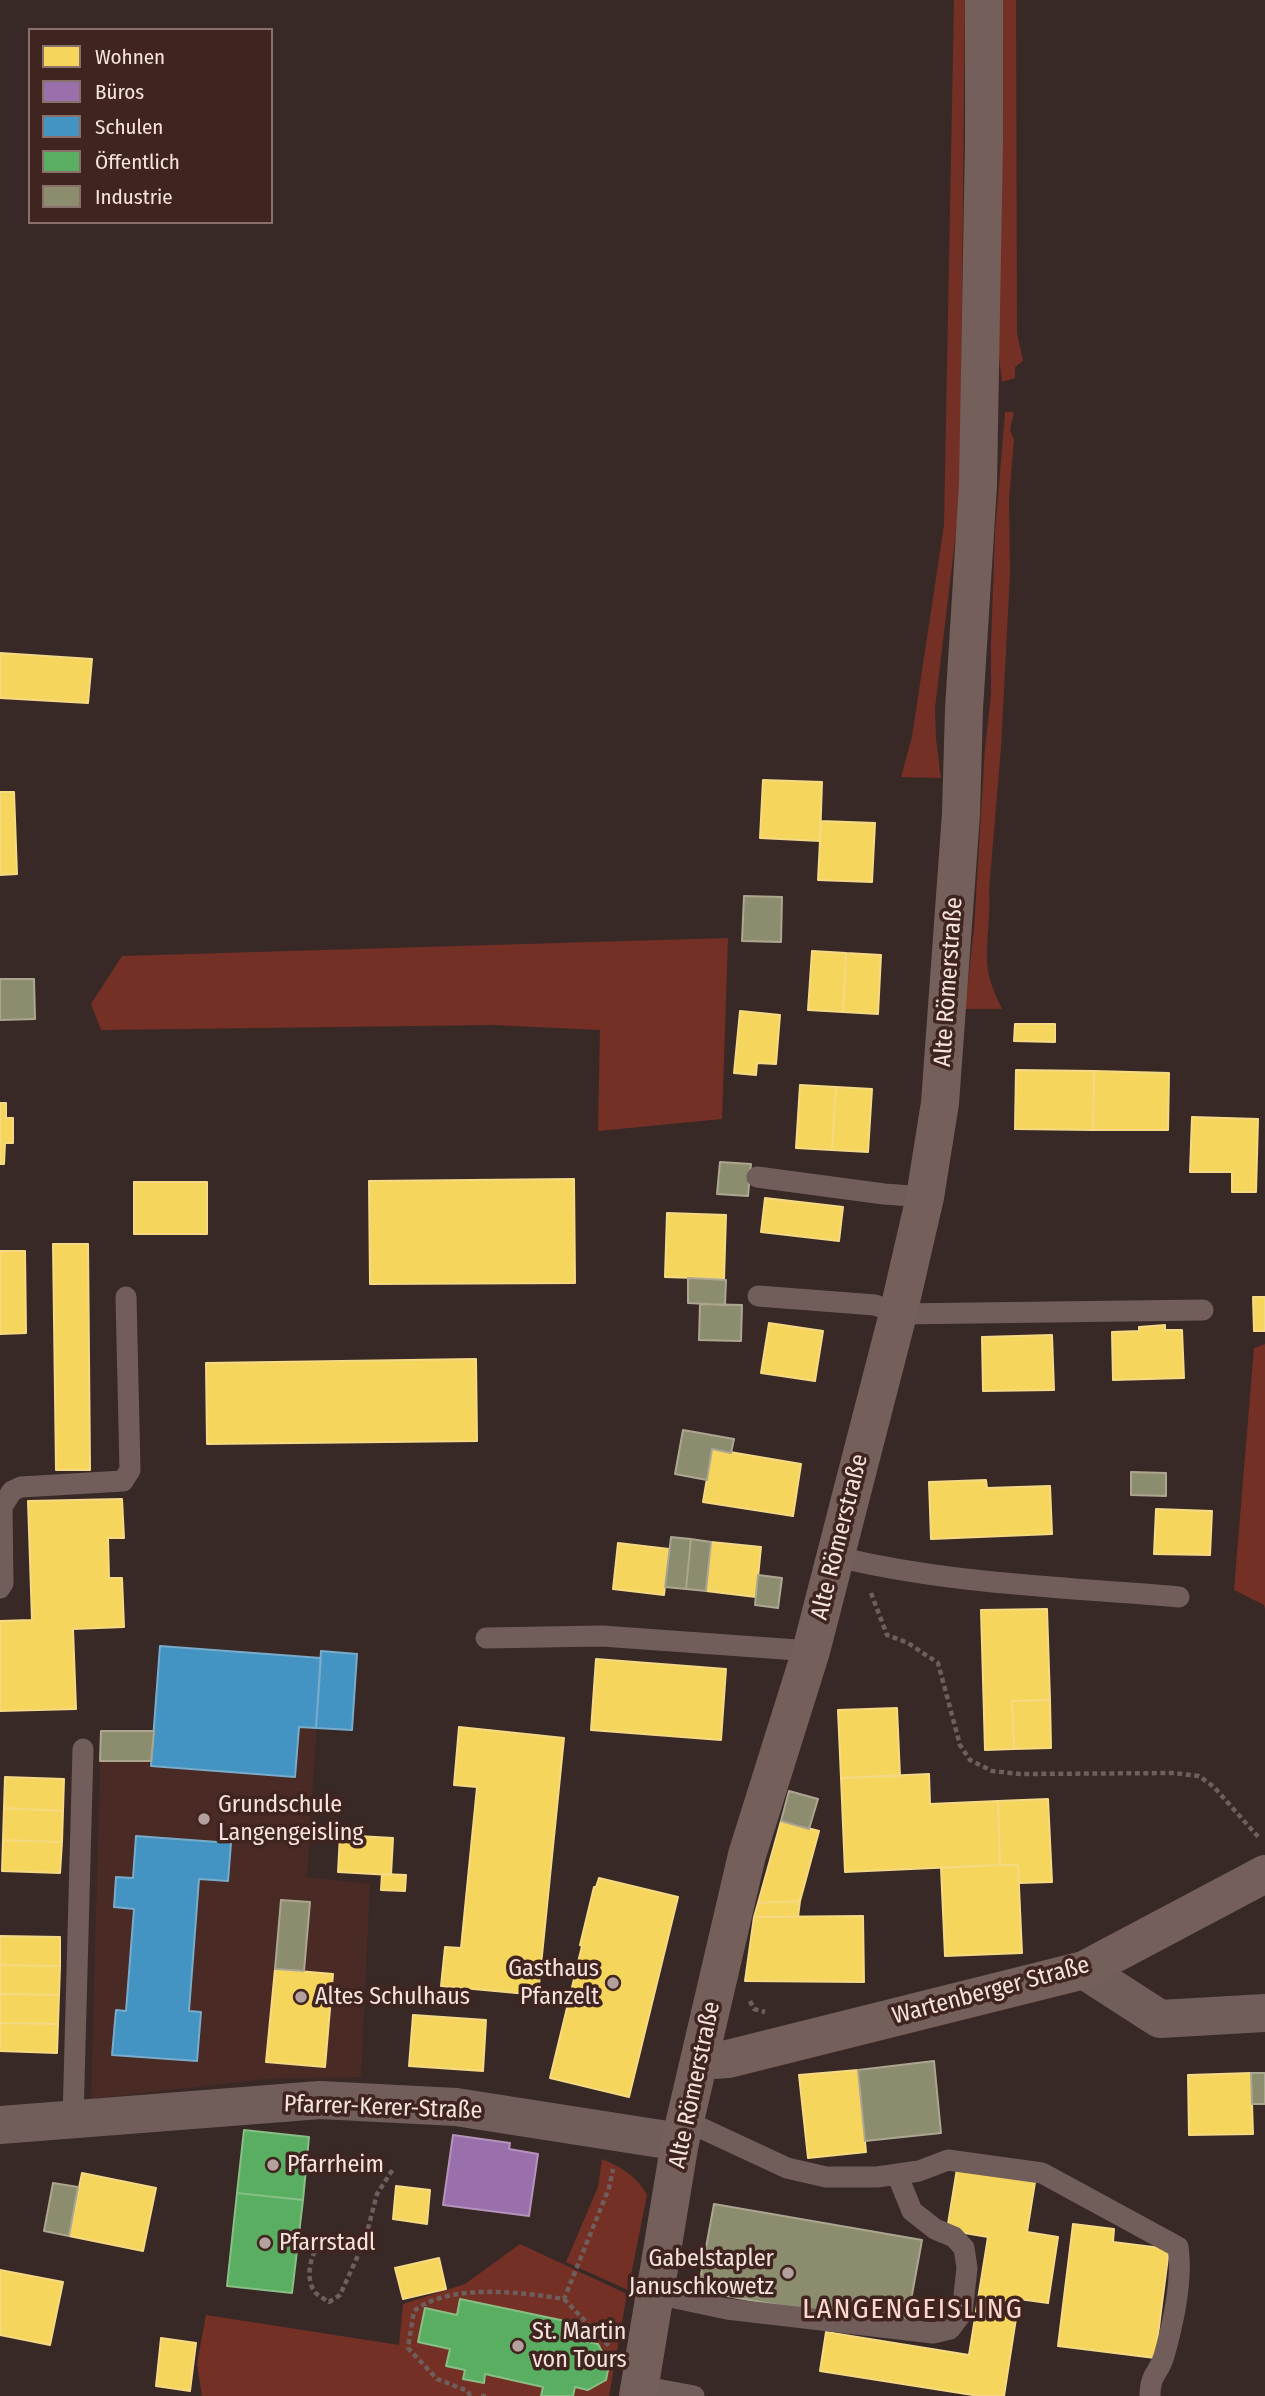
<!DOCTYPE html>
<html>
<head>
<meta charset="utf-8">
<style>
	body { margin:0 }
	#map { position:relative; width:1265px; height:2396px; overflow:hidden; background:#382927; font-family:"Fira Sans Condensed",sans-serif }
	canvas { display:block }
	.legend { position:absolute; left:28px; top:28px; width:245px; height:196px; box-sizing:border-box; background:#40241f; border:2px solid #89706b; margin:0; padding:9px 12px; list-style:none; font-size:21px; color:#f6e2de }
	.legend li { display:flex; align-items:center; gap:14px; height:35px }
	.legend b { width:35px; border:2px solid #89706b }
</style>
</head>
<body>
<div id="map">
<canvas width="1265" height="2396"></canvas>
<ul class="legend">
<li><b style="height:19px;background:#f6d55c"></b>Wohnen</li>
<li><b style="height:19px;background:#9970ab"></b>Büros</li>
<li><b style="height:19px;background:#4393c3"></b>Schulen</li>
<li><b style="height:19px;background:#5aae61"></b>Öffentlich</li>
<li><b style="height:19px;background:#8c8c6e"></b>Industrie</li>
</ul>
</div>
<script>
const ctx = document.querySelector('canvas').getContext('2d');
ctx.lineJoin = 'round';
function fill(path, color) { ctx.fillStyle = color; ctx.fill(path, 'evenodd'); }
function stroke(path, color, width, dash) { ctx.strokeStyle = color; ctx.lineWidth = width; ctx.lineCap = dash ? 'butt' : 'round'; ctx.setLineDash(dash || []); ctx.stroke(path); }
function drawText(font, color, halo, rows, align = 'center') {
  ctx.font = font + ' "Fira Sans Condensed",sans-serif'; ctx.lineWidth = 7; ctx.setLineDash([]); ctx.textBaseline = 'middle'; ctx.strokeStyle = halo; ctx.fillStyle = color; for (const [text, x, y, turn = 0] of rows) {
    ctx.save(); ctx.translate(x, y); ctx.rotate((+turn || 0) * Math.PI / 180); ctx.textAlign = isNaN(turn) ? turn : align; if (halo) ctx.strokeText(text, 0, 0); ctx.fillText(text, 0, 0); ctx.restore();
  }
}
const built = new Path2D(`
	M160,1646L321,1658L307,1877L370,1884L361,2077L265,2079L91,2099L101,1731H154Z`);
const green = new Path2D(`
	M954,0H965L960,499L935,708L936,739L941,778L901,777L912,737L944,525Z
	M1000,0H1016L1017,333L1023,361L1015,367V378L1002,382L998,348Z
	M1005,412H1014L1010,430L1014,440L1009,499L1010,573L1001,748L989,890C991,914 986,938 987,962C988,979 995,994 1002,1009H965L974,929L985,748L991,696V643L995,533Z
	M728,938L722,1119L598,1131L600,1030L493,1025L101,1030L91,1004L122,956Z
	M1265,1344V1609L1264,1605L1234,1590L1254,1348Z
	M602,2159C622,2168 636,2175 647,2195L628,2290L566,2262L598,2187Z
	M520,2244L627,2294L609,2396H202L197,2364L206,2315L399,2345L403,2304L465,2284Z`);
const homes = new Path2D(`
	M0,653L92,659L88,703L0,698Z
	M763,780L822,782L820,841L760,838Z
	M0,792H14L17,874L0,875Z
	M821,821L875,823L872,882L818,880Z
	M812,951L846,953L843,1012L808,1010Z
	M846,953L881,955L878,1014L843,1012Z
	M740,1011L780,1015L776,1064L757,1063L756,1075L734,1073Z
	M1015,1024H1055V1042L1014,1041Z
	M1016,1070L1094,1071L1093,1130L1015,1129Z
	M1094,1071L1169,1073L1168,1130H1093Z
	M800,1085L836,1087L832,1150L796,1148Z
	M836,1087L872,1089L868,1152L832,1150Z
	M0,1103H6V1118H13V1143H5L4,1164H0Z
	M1192,1117L1258,1119L1256,1192H1232V1172H1190Z
	M574,1179L575,1283L370,1284L369,1181Z
	M134,1182H207V1234H134Z
	M765,1198L843,1207L839,1241L761,1232Z
	M667,1213L726,1215L724,1279L665,1277Z
	M53,1244H88L90,1470H56Z
	M0,1251H25L26,1333L0,1334Z
	M1253,1297H1265V1331H1254Z
	M769,1323L823,1331L815,1381L761,1373Z
	M1165,1325V1330H1182L1184,1378L1113,1380L1112,1332L1139,1331V1327Z
	M1052,1335L1054,1390L983,1391L982,1337Z
	M476,1359L477,1441L207,1444L206,1363Z
	M712,1449L801,1464L793,1516L703,1502Z
	M986,1480L987,1488L1050,1486L1052,1534L931,1539L929,1482Z
	M122,1499L124,1538H108L109,1578H122L124,1627L73,1629L76,1709L0,1711V1621L32,1620L28,1501Z
	M1156,1509L1212,1511L1210,1555L1154,1554Z
	M711,1542L761,1547L756,1597L706,1591Z
	M618,1543L669,1549L664,1595L613,1589Z
	M1047,1609L1050,1700L1012,1701L1014,1749L985,1750L981,1610Z
	M596,1659L726,1669L721,1740L591,1730Z
	M1050,1700L1051,1748L1014,1749L1012,1701Z
	M897,1708L900,1776L841,1778L838,1710Z
	M459,1727L564,1738L538,1995L441,1986L445,1947L461,1948L477,1787L454,1785Z
	M929,1774L930,1804L998,1801L1000,1865L845,1872L841,1778Z
	M5,1777L64,1779L63,1811L4,1808Z
	M1048,1799L1052,1882L1019,1883L1018,1865H1000L998,1801Z
	M4,1808L63,1811L62,1842L3,1840Z
	M781,1821L819,1831L800,1901L758,1903Z
	M340,1835L393,1838L391,1875L338,1872Z
	M3,1840L62,1842L60,1873L2,1871Z
	M1000,1865H1018L1022,1953L945,1956L941,1868Z
	M382,1874L406,1875L405,1891L381,1890Z
	M599,1878L678,1897L629,2097L550,2078L582,1946L580,1945L594,1887H596Z
	M800,1901L798,1917H754L758,1903Z
	M863,1916L864,1982L745,1981L754,1917Z
	M0,1936L60,1937V1966L0,1965Z
	M0,1965L60,1966L59,1995L0,1994Z
	M275,1969L333,1974L325,2067L266,2062Z
	M0,1994L59,1995L58,2024L0,2023Z
	M413,2015L486,2020L483,2071L409,2066Z
	M0,2023L58,2024L57,2053L0,2051Z
	M858,2070L866,2152L808,2158L799,2075Z
	M1251,2073L1253,2134L1189,2135L1188,2075Z
	M957,2169L1035,2182L1027,2232L1058,2237L1048,2303L1019,2299L1004,2396H979L820,2371L826,2332L969,2355L988,2237L947,2230Z
	M82,2173L156,2188L143,2251L69,2236Z
	M396,2186L430,2190L427,2224L393,2219Z
	M1073,2224L1114,2229L1113,2242L1169,2249L1155,2358L1058,2346Z
	M439,2258L446,2289L403,2299L395,2268Z
	M0,2270L63,2282L50,2345L0,2335Z
	M161,2338L196,2343L190,2391L156,2386Z`);
const offices = new Path2D(`
	M453,2135L510,2143L509,2149L538,2154L529,2216L443,2205Z`);
const schools = new Path2D(`
	M160,1646L321,1658L316,1728L299,1727L295,1777L151,1766Z
	M321,1651L357,1654L352,1730L316,1728Z
	M136,1836L231,1843L228,1881L199,1879L189,2011L201,2012L197,2061L112,2055L116,2010L126,2011L134,1909L114,1907L116,1877L133,1878Z`);
const public = new Path2D(`
	M244,2130L309,2137L303,2200L237,2193Z
	M237,2193L303,2200L292,2293L227,2286Z
	M460,2299L570,2322L567,2337L598,2344L609,2365L606,2380L588,2390L575,2387L573,2396H541L543,2387L485,2374L484,2383L463,2379L465,2370L446,2366L450,2349L418,2342L425,2308L457,2315Z`);
const industry = new Path2D(`
	M744,896L782,897L781,942L742,941Z
	M0,979H34L35,1019L0,1020Z
	M720,1162L751,1164L748,1196L717,1194Z
	M688,1278L726,1280L725,1305L688,1303Z
	M700,1304L742,1305L741,1341L699,1340Z
	M683,1430L734,1439L731,1453L712,1449L707,1480L675,1474Z
	M1131,1472L1166,1473V1496L1131,1495Z
	M671,1537L691,1539L686,1589L665,1587Z
	M691,1539L711,1542L706,1591L686,1589Z
	M758,1575L782,1578L778,1608L755,1605Z
	M101,1731H154L151,1761H100Z
	M789,1791L818,1799L809,1829L781,1821Z
	M281,1900L310,1902L304,1971L275,1969Z
	M934,2061L941,2133L865,2141L858,2070Z
	M1251,2073H1265V2104H1252Z
	M53,2183L78,2187L69,2236L44,2231Z
	M714,2204L922,2240L907,2322L824,2307L823,2313L698,2291Z`);
const path = new Path2D(`
	M871,1593L887,1635L908,1643L938,1663L960,1745L970,1760L992,1771L1020,1774L1174,1773L1199,1776L1214,1787L1260,1839
	M750,2001L754,2009L765,2012
	M360,2248L323,2241C311,2250 304,2278 315,2292C318,2296 325,2299 329,2302L340,2295L365,2240L377,2194L393,2169
	M564,2299L609,2346
	M470,2396L468,2391L437,2379L408,2348L414,2311C449,2283 521,2292 564,2299L609,2188L613,2169
	M481,2396H488`);
const service = new Path2D(`
	M757,1177L884,1194L925,1197
	M758,1296L875,1305L898,1314L1203,1310
	M834,1556C947,1584 1064,1587 1179,1597
	M0,1588L3,1583L2,1507L12,1491L21,1487L123,1481L130,1470L126,1297
	M486,1638L602,1636L811,1651
	M73,2119L83,1749
	M686,2121L787,2168L826,2177H877L919,2171L948,2160L1042,2173L1178,2247C1183,2279 1173,2324 1164,2356C1159,2374 1150,2373 1150,2396
	M656,2294L727,2309L933,2333L950,2329L962,2313L967,2268L964,2248L954,2237L935,2229L912,2211L897,2174
	M640,2386L694,2396`);
const minor = new Path2D(`
	M1084,1970L1160,2019L1265,2013
	M0,2125L320,2100L456,2107L680,2142`);
const secondary = new Path2D(`
	M699,2061L728,2059L1084,1970L1265,1874
	M638,2396L680,2142L747,1855L811,1651L898,1314L925,1197L940,1103L961,814L964,709L978,485L984,139V0`);
const markers = [
	[204,1819,7,"#b4a19e"],
	[613,1983,7,"#b4a19e"],
	[301,1997,7,"#b4a19e"],
	[273,2165,7,"#b4a19e"],
	[265,2243,7,"#b4a19e"],
	[788,2273,7,"#b4a19e"],
	[518,2346,7,"#b4a19e"]
];
const streetNames = [
	["Alte Römerstraße",949,982,-86],
	["Alte Römerstraße",840,1537,-76],
	["Wartenberger Straße",991,1991,-15],
	["Alte Römerstraße",695,2085,-78],
	["Pfarrer-Kerer-Straße",383,2108,2]
];
const poiNames = [
	["Grundschule",218,1805],
	["Langengeisling",218,1833],
	["Gasthaus",599,1969,"right"],
	["Pfanzelt",599,1997,"right"],
	["Altes Schulhaus",315,1997],
	["Pfarrheim",287,2165],
	["Pfarrstadl",279,2243],
	["Gabelstapler",774,2259,"right"],
	["Januschkowetz",774,2287,"right"],
	["St. Martin",532,2332],
	["von Tours",532,2360]
];
const quarterNames = [
	["LANGENGEISLING",913,2310]
];
fill(built, '#4a2a24');
fill(green, '#753025');
fill(homes, '#f6d55c');
stroke(homes, '#f6d983', 2);
fill(offices, '#9970ab');
stroke(offices, '#b592ba', 2);
fill(schools, '#4393c3');
stroke(schools, '#79abcb', 2);
fill(public, '#5aae61');
stroke(public, '#89be86', 2);
fill(industry, '#8c8c6e');
stroke(industry, '#aca690', 2);
stroke(path, '#6e5e5c', 4.5, [5, 3.5]);
stroke(service, '#715e5a', 21);
stroke(minor, '#715e5a', 38);
stroke(secondary, '#745f5a', 38);
for (const [x, y, r, color] of markers) { const dot = new Path2D(); dot.arc(x, y, r, 0, 2 * Math.PI); ctx.fillStyle = color; ctx.fill(dot); stroke(dot, '#40241f', 2.5); }
drawText('24px', '#f6e2de', '#40241f', streetNames);
drawText('24px', '#f6e2de', '#40241f', poiNames, 'left');
ctx.letterSpacing = '2px';
drawText('28px', '#fed7cf', '#40241f', quarterNames);
ctx.letterSpacing = '0px';
</script>
</body>
</html>
